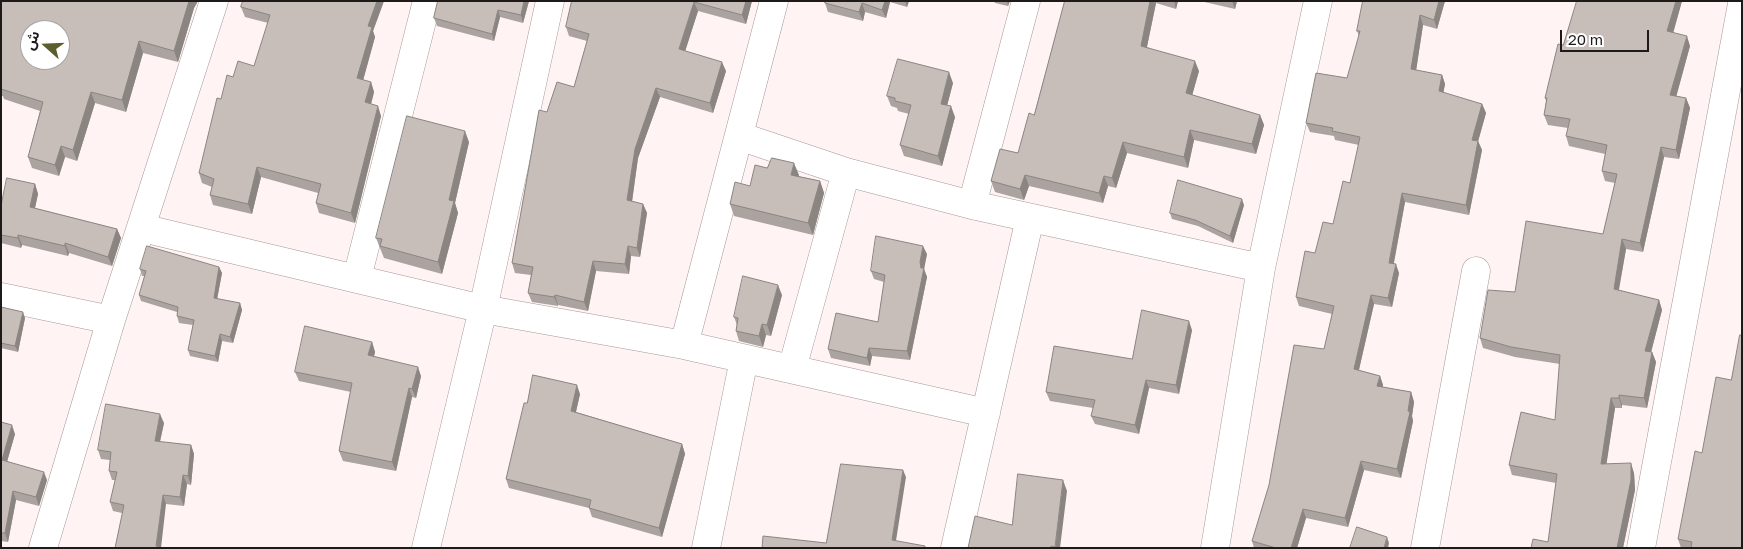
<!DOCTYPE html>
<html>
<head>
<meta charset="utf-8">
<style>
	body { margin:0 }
	#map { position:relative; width:1743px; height:549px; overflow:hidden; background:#fff4f3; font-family:"Golos Text","Noto Sans Arabic",sans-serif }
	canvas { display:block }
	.frame { position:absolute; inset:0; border:2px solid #1e1a1a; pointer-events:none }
	.north { position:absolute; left:20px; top:20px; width:50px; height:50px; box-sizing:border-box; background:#fff; border:1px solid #a5a3a3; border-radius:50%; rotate:290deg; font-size:14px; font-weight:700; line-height:20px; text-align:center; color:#1e1a1a }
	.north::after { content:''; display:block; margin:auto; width:18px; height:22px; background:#5b5f2d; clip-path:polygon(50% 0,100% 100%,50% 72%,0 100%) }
	.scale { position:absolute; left:1560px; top:30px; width:89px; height:22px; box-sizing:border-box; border:2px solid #1e1a1a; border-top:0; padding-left:6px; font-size:15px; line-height:18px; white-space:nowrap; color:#1e1a1a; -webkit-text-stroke:4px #fff; paint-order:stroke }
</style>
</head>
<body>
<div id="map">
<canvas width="1743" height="549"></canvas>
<div class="frame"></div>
<div class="north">ش</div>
<div class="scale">20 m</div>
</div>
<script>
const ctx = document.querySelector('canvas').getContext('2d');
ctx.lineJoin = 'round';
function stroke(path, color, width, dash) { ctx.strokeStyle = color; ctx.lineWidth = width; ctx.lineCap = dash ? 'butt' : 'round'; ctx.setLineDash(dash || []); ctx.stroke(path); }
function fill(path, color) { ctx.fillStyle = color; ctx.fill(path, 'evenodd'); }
const minor = new Path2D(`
	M739,136L846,172L972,205L1261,268
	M972,205L1026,1
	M142,228L483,309L684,345L986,413
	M357,278L427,1
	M1,297L111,320
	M684,345L774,1
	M792,369L846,172
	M43,548L111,320L214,1
	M426,548L483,309L550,1
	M706,548L744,359
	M955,548L1030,218
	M1215,548L1261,268L1318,1
	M1425,548L1476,271
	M1641,548L1742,4`);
const wall = new Path2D(`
	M1,1H198L194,8L178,62L143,53L126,112L95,103L77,161L65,157L59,176L32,168L28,157L40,111L4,99L3,96H1Z
	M243,1H384L373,31L375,37L363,80L371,82L374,92L371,104L381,116L355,223L319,213L316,203L318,193L261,177L252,214L213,205L210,195L212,187L202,183L199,173L221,99L233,77L254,66L268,23L245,17L241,7Z
	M438,1H529L523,23L500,17L494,41L437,26L434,18Z
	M572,1H752L746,24L698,11L685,51L726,71L713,113L660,97L638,158L632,201L643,204L647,213L640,257L631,256L629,274L596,271L588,311L558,305V306L532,302L528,293L531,275L515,273L512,263L547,112L574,87L587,41L569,36L566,27Z
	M825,1H909L907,7L890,2L886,18L865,12L863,21L828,12L825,3Z
	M994,1H1010L1008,6L995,3Z
	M1065,1H1178L1176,9L1156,3L1147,47L1199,71L1192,95L1260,115L1264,125L1256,154L1194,140L1188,168L1127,153L1116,188L1108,186L1103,203L1029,186L1024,200L995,192L991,181L1018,153L1034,115Z
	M1200,1H1237L1235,9Z
	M1363,1H1445L1437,29L1423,25L1416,70L1442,75L1445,84L1443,93L1482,104L1486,113L1478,141L1482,150L1469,215L1405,202L1394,263L1399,273L1392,307L1374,304L1359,370L1380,376L1383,385V387L1411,392L1414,402L1412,416L1413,421L1401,478L1364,470L1348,527L1306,518L1297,548H1254L1252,541L1324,349L1332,314L1299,306L1296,297L1315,253L1333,224L1350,183L1359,145L1335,140L1334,136L1310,132L1306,123L1347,78L1359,36L1357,31Z
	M1682,1L1673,32L1690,46L1676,96L1686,98L1690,108L1679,159L1664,157L1643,252L1626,249L1619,290L1659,300L1662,310L1651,352H1652L1656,362L1647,408L1622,405V408H1615L1606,464L1634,473L1635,490L1623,548H1531L1548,542L1556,483L1512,475L1509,465L1555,420L1560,364L1515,357L1483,348L1480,338L1515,292L1603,234L1615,183L1605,181L1602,171L1605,154L1569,146L1566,136L1568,128L1548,125L1544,115L1546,101L1545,98L1563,45Z
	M953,83L947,105L955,117L942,166L904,156L900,145L909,114L898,111L897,108L891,106L887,96Z
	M469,142L455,203L458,213L442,274L384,258L376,238Z
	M767,168L799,175L798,176L820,181L824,193L813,235L734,216L730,204L750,186Z
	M35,184L38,194L35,208L117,229L121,238L112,266L69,253L68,256L22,245L21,248L1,243V206Z
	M1244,205L1233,243L1198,226L1172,219L1170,213Z
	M927,254L924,269L927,277L910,360L872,356L870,366L831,358L828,349L878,322L884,282L874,279L871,271Z
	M219,267L222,273L217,299L240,303L242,310L233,343L222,341L218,362L190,356L188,350L193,325L179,323L177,316V312L141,301L139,295L145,276H142L140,269Z
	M782,295L771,336L766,335L763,347L739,341L736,331L737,325L734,317Z
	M1,307L25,318L18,352L1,348Z
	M1192,330L1179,394L1149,388L1139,434L1095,424L1091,416L1093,408L1050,401L1046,392L1132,359Z
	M372,342L375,352L374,356L421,376L416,398L412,397L396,471L343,461L339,451L351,392L299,381L295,372Z
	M1731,380L1742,548H1681L1678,539L1702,453Z
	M580,394L576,412L682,444L685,454L662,537L592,517L589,508L509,488L506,479L527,403Z
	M1,422L15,434L7,461L47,480L39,506L16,500L8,542L1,541Z
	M164,423L160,442L191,445L194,454L191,485L187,484L184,506L166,504L122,513L113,511L110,502L115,480H112L109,471L110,460L101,459L98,450Z`);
const shadedWall = new Path2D(`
	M189,1H198L194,8L178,62L174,51Z
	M377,1H384L373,31L375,37L361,88L357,78L368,26Z
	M524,1H529L523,23L521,15Z
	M746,1H752L746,24L742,15Z
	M885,1H890V2L886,18L882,10Z
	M905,1H909L907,7Z
	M1007,1H1010L1008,6Z
	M1150,1H1155L1156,3L1145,56L1141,46Z
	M1174,1H1178L1176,9Z
	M1232,1H1237L1235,9Z
	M1439,1H1445L1437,29L1434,20Z
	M1676,1H1682L1671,41L1667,31Z
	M694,2L698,11L683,58L679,49Z
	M862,3L865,12L863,21L859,12Z
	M498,10L500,17L494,41L492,34Z
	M1420,15L1423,25L1415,78L1411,69Z
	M1687,36L1690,46L1674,105L1670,95Z
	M139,41L143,53L126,112L122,100Z
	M1195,61L1199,71L1190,103L1186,93Z
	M722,62L726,71L713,113L710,103Z
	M949,72L953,83L945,114L941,104Z
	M1442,75L1445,84L1442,100L1439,91Z
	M371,82L374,92L369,112L365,102Z
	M656,88L660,97L638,158L631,209L627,200L635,149Z
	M91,92L95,103L77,161L73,150Z
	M1686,98L1690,108L1679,159L1676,150Z
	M1482,104L1486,113L1476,149L1472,140Z
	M378,106L381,116L355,223L351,213Z
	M951,106L955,117L942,166L938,156Z
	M1260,115L1264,125L1256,154L1252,144Z
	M1190,130L1194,140L1188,168L1184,157Z
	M465,131L469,142L455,203L458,213L442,274L438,262L449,200Z
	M1478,141L1482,150L1469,215L1466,205Z
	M1123,142L1127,153L1116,188L1112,178Z
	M61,146L65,157L59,176L55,165Z
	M1661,147L1664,157L1643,252L1640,243Z
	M794,163L799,175L795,186L791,175Z
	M257,167L261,177L252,214L248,204Z
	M1025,175L1029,186L1024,200L1020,189Z
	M1104,176L1108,186L1103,203L1099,193Z
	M820,181L824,193L813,235L808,223Z
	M35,184L38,194L33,217L30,207Z
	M1402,193L1405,202L1392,272L1389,263Z
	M1242,199L1244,205L1233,243L1230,236Z
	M643,204L647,213L640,257L637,248Z
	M117,229L121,238L112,266L108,257Z
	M18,235L22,245L21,248L18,238Z
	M1622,239L1626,249L1617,299L1614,289Z
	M65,243L69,253L68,256L65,246Z
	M628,246L631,256L629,274L625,264Z
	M923,246L927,254L924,269L927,277L910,360L907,351L921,268L920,262Z
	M593,261L596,271L588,311L584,302Z
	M1396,264L1399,273L1392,307L1388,298Z
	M219,267L222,273L216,305L214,298Z
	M778,285L782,295L771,336L767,325Z
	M555,295L558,305V306L554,297Z
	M1371,295L1374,304L1357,378L1354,369Z
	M1659,300L1662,310L1649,360L1645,351Z
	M240,303L242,310L233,343L230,337Z
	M23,312L25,318L18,352L15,346Z
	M1189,321L1192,330L1179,394L1176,385Z
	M762,324L766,335L763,347L759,336Z
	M220,334L222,341L218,362L215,356Z
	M372,342L375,352L372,364L368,355Z
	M869,348L872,356L870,366L867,358Z
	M1652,352L1656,362L1647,408L1644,398Z
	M418,367L421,376L416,398L412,389Z
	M1380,376L1383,385L1381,395L1377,386Z
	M1146,380L1149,388L1139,434L1135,425Z
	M577,385L580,394L574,420L571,411Z
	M409,388L412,397L396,471L392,462Z
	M1411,392L1414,402L1412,416L1413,421L1401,478L1397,469Z
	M1619,395L1622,405V408L1619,398Z
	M1611,398L1615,408L1605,474L1601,464Z
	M160,414L164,423L158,450L155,441Z
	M12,425L15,434L5,469L2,460Z
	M682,444L685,454L662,537L659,528Z
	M191,445L194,454L191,485L188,476Z
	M1361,461L1364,470L1348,527L1345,518Z
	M1631,463L1634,473L1635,490L1623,548H1617Z
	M903,470L906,477L895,547L892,540Z
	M44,472L47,480L39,506L36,497Z
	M183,475L187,484L184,506L180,497Z
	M1063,480L1067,491L1060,548H1055Z
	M13,491L16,500L8,542L5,533Z
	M163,495L166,504L161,548L156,546Z
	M1303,509L1306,518L1297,548H1291Z
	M1387,537L1389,543L1388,548H1384Z`);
const building = new Path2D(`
	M1,1H189L174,51L139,41L122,100L91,92L73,150L61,146L55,165L28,157L43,102L1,89ZM30,30H60V60H30Z
	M243,1H377L368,26L372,27L357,78L371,82L365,102L378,106L351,213L316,203L321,184L257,167L248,204L210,195L214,179L199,173L217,98L221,99L227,75L233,77L238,61L254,66L270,15L241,7Z
	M438,1H524L521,15L498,10L492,34L434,18Z
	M572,1H746L742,15L694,2L679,49L722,62L710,103L656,88L635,149L627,200L643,204L637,248L628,246L625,264L593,261L584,302L555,295L554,297L528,293L533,267L512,263L539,110L547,112L557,82L574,87L589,34L566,27Z
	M825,1H885L882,10L862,3L859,12L825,3Z
	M1065,1H1150L1141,46L1195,61L1186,93L1260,115L1252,144L1190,130L1184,157L1123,142L1112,178L1104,176L1099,193L1025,175L1020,189L991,181L1000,149L1018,153L1029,113L1034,115Z
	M1363,1H1439L1434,20L1420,15L1411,69L1442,75L1439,91L1482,104L1472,140L1478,141L1466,205L1402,193L1389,263L1396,264L1388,298L1371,295L1354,369L1380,376L1377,386L1411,392L1408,411L1410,412L1397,469L1361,461L1345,518L1303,509L1291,548H1276L1252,541L1269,485L1294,345L1324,349L1334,306L1296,297L1305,251L1315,253L1323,222L1333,224L1343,181L1350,183L1360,137L1332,131L1333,128L1306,123L1316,73L1347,78L1360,31H1357Z
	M1577,1H1676L1667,31L1687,36L1670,95L1686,98L1676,150L1661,147L1640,243L1622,239L1614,289L1659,300L1645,351L1652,352L1644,398L1619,395V398H1611L1601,464L1631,463V480L1617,548H1531L1533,539L1548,542L1557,474L1509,465L1521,412L1555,420L1560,355L1511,347L1480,338L1488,290L1515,292L1526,221L1603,234L1617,174L1602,171L1607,145L1566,136L1570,119L1544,115L1547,98H1545L1558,44L1563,45Z
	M898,59L949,72L941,104L951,106L938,156L900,145L911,105L895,101V98L887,96Z
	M407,116L465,131L449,200L454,201L438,262L380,246L382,239L376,238Z
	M772,158L794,163L791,175L820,181L808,223L730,204L735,182L750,186L755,165L767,168Z
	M7,178L35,184L30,207L117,229L108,257L65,243V246L18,235V238L1,235V206Z
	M1178,180L1242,199L1230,236L1195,220L1170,213Z
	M876,236L923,246L920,262L921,268H924L907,351L869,348L867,358L828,349L836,313L878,322L885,275L871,271Z
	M147,246L219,267L214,298L240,303L230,337L220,334L215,356L188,350L194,320L177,316L178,307L139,295L146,271L140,269Z
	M743,276L778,285L767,325L762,324L759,336L736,331L738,318L734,317Z
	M1,307L23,312L15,346L1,343Z
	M1142,310L1189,321L1176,385L1146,380L1135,425L1091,416L1095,400L1046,392L1054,346L1132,359Z
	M305,326L372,342L368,355L418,367L412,389L409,388L392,462L339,451L352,383L295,372Z
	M1740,335H1742V548H1691L1692,542L1678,539L1695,451L1702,453L1716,377L1731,380Z
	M533,375L577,385L571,411L682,444L659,528L589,508L591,500L506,479L524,403H527Z
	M106,404L160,414L155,441L191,445L188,476L183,475L180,497L163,495L156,546L160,548H115L124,505L110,502L117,472L109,471L111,452L98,450Z
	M1,422L12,425L2,460L44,472L36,497L13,491L5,533H1Z
	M841,464L903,470L892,540L925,546V548H762L763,536L826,543Z
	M1018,474L1063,480L1055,547L1051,546V548H968L975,516L1012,525Z
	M1357,527L1387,537L1384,548H1350Z`);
stroke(minor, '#a49a99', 29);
stroke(minor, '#fff', 28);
fill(wall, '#aba3a0');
fill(shadedWall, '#8b8582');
fill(building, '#c7beba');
stroke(building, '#8b8582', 1);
</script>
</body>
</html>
